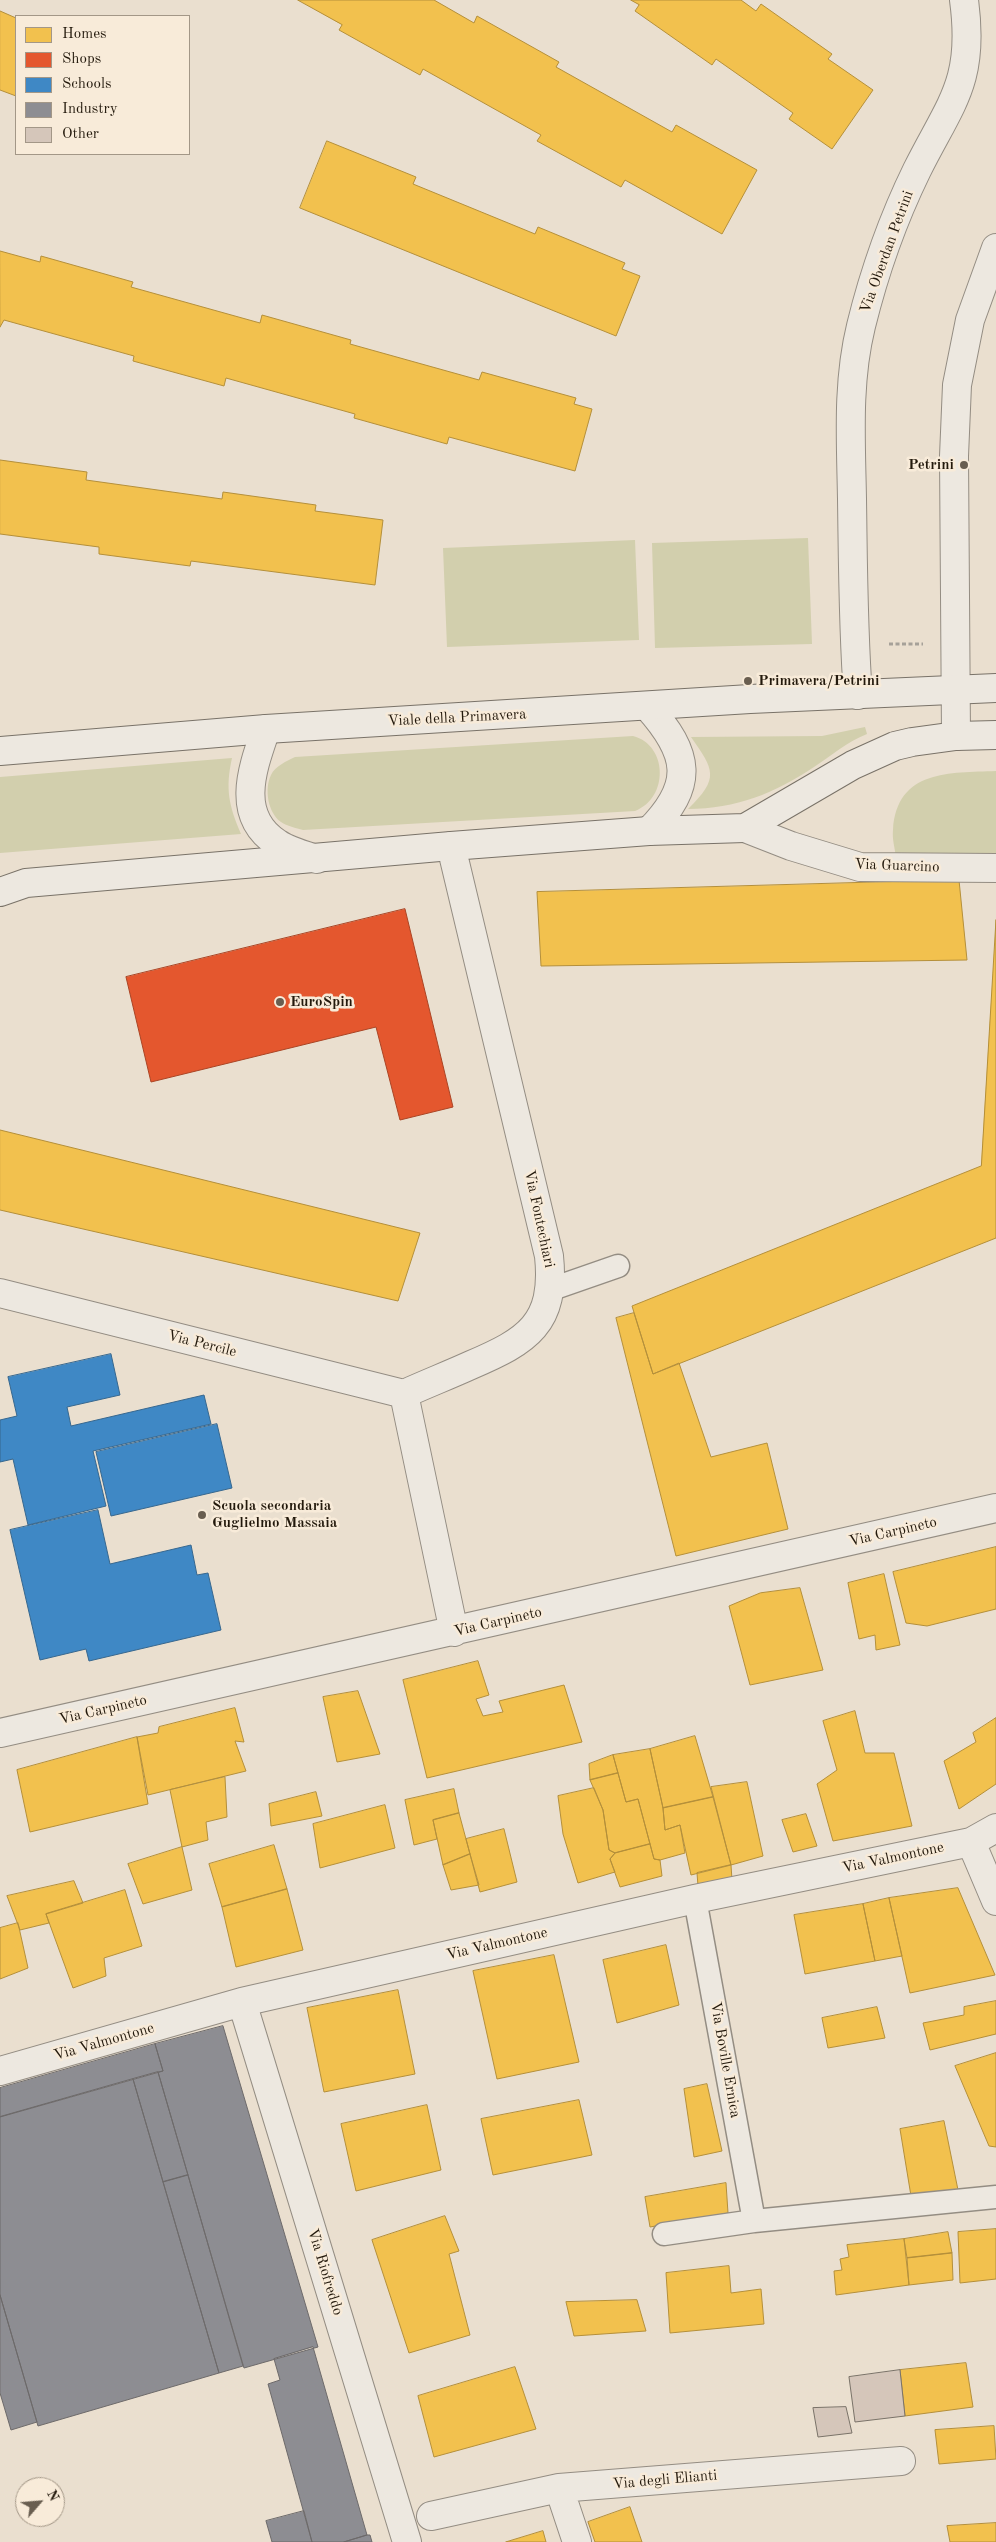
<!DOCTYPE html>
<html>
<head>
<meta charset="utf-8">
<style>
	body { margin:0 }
	#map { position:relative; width:996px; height:2542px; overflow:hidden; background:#eadfcf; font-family:"Old Standard TT",serif }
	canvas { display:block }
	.legend { position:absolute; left:15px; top:15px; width:175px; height:140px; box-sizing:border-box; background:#f8ebd9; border:1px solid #a39787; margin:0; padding:6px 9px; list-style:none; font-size:15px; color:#23190c }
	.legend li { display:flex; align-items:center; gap:10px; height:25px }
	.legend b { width:25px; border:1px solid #a39787 }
	.north { position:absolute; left:15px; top:2477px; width:50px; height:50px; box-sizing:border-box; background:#f8ebd9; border:1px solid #a39787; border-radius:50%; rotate:63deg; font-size:14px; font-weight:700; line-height:20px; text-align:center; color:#23190c }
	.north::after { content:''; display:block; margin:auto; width:18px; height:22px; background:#695e50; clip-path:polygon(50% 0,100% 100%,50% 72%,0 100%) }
</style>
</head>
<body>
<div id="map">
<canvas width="996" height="2542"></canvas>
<ul class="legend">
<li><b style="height:14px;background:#f2c14e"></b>Homes</li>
<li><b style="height:14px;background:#e4572e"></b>Shops</li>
<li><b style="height:14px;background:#3f88c5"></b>Schools</li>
<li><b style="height:14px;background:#8d8d92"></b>Industry</li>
<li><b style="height:14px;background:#d5c6ba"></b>Other</li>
</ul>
<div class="north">N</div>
</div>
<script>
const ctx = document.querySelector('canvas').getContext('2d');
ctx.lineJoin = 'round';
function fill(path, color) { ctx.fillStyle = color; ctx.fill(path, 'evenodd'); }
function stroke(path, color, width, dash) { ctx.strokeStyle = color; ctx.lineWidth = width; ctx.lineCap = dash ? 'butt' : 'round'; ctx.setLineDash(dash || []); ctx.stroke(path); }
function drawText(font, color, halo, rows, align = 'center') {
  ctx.font = font + ' "Old Standard TT",serif'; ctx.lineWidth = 5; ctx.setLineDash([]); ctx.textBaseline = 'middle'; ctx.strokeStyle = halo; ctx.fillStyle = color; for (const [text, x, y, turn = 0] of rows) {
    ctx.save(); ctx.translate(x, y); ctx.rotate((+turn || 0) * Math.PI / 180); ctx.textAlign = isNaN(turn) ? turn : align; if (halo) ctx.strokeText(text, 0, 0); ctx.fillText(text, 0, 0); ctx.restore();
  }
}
const green = new Path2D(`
	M808,538L812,644L655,648L652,543Z
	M635,540L639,640L447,647L443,548Z
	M865,727L867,734C847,742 832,755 814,767C775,793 736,809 688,809C720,778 714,770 691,737L822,736Z
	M633,736C668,745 669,798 635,811L303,830C296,828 287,826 281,822C268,813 264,789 271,775C275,766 287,761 295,757Z
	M232,758C225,789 229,806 241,834L0,853V777Z
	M996,771V857H896C895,849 892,839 893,830C897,769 950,773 996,771Z`);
const homes = new Path2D(`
	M298,0H434L474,23L477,16L559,62L556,67L672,132L676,125L757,170L722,234L625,180L621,187L537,141L541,135L423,69L420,75L339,30L342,25Z
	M631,0H741L756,11L761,4L832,54L828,59L873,90L832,149L789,119L793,113L716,59L712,65L635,11L639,5Z
	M0,11L16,18V96L0,90Z
	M327,141L416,177L413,184L535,234L538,227L625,263L622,269L640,276L616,336L300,208Z
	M0,251L40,262L41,256L133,282L131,287L260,323L262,315L351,340L350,344L479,380L482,372L576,398L574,404L592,409L575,471L449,437L447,444L354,418L355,414L226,378L224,386L133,361L134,356L4,320L0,327Z
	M0,460L87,472L86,480L222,499L223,492L316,505L315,511L383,520L375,585L191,561L190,566L99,554V547L0,534Z
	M959,880L967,960L541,966L537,892Z
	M996,920V1238L653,1374L632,1306L981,1166Z
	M0,1130L420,1233L398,1301L0,1210Z
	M634,1313L653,1374L679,1363L711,1457L767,1443L788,1529L676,1556L616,1318Z
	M996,1547V1609L927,1626L906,1623L893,1572Z
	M884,1574L900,1645L876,1650L875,1635L859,1639L848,1583Z
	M800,1588L823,1670L750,1685L729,1606L760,1593Z
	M478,1661L489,1695L476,1699L483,1716L503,1712L499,1701L564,1685L582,1742L427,1778L403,1680Z
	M358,1691L380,1754L337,1762L323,1697Z
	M235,1708L244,1742L235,1741L246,1771L148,1795L137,1737L158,1733L159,1727Z
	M855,1711L865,1753H894L912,1826L833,1841L817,1784L837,1770L823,1721Z
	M996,1718V1784L959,1809L944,1761L976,1742L973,1733Z
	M695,1736L713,1797L663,1808L650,1749Z
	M137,1737L148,1804L30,1832L17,1770Z
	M650,1749L663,1808L665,1830L680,1825L685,1853L660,1860L654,1859L638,1799L626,1802L613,1755Z
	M613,1755L618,1773L590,1780L589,1764Z
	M618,1773L626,1802L638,1799L650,1844L615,1853L609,1850L603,1810L590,1780Z
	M225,1777L227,1817L206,1822L208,1840L182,1847L170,1790Z
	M747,1782L763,1856L731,1865L711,1787Z
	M594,1788L603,1810L609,1850L615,1853L610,1859L615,1872L578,1883L563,1834L558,1796Z
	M454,1789L459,1813L433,1820L437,1839L414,1845L405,1800Z
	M316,1792L322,1816L271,1826L269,1804Z
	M713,1797L731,1865L691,1875L680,1825L665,1830L663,1808Z
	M385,1805L395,1848L320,1868L313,1824Z
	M459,1813L470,1854L443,1865L433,1820Z
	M806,1814L817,1846L793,1852L782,1820Z
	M504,1829L517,1882L480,1892L466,1839Z
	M650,1844L654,1859L660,1860L662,1876L620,1887L610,1859L615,1853Z
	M274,1845L287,1889L222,1907L209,1864Z
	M182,1847L192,1890L143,1904L128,1864Z
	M470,1854L479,1885L451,1890L443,1865Z
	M731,1865L732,1880L698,1886L697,1873Z
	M74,1881L83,1903L46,1914L49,1923L20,1930L7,1896Z
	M958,1888L995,1975L910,1993L889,1898Z
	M287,1889L303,1950L236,1967L222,1907Z
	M125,1890L142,1946L104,1958L106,1976L73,1988L46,1914Z
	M889,1898L902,1956L875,1961L863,1904Z
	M863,1904L875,1961L805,1974L794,1915Z
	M18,1923L28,1968L0,1979V1928Z
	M666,1945L679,2005L617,2023L603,1960Z
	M554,1955L579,2062L497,2079L473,1971Z
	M398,1990L415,2074L324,2092L307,2008Z
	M996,2001V2034L930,2050L923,2023L964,2015V2007Z
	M877,2007L885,2038L828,2048L822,2018Z
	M996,2053V2147L989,2146L955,2066Z
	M707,2084L722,2151L694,2157L684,2089Z
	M579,2100L592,2155L493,2175L481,2119Z
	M427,2105L441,2170L356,2191L341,2124Z
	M944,2121L958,2190L911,2196L900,2129Z
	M726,2183L728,2213L650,2227L645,2197Z
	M445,2216L459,2251L449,2254L470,2335L409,2353L372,2240Z
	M996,2229V2279L960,2283L958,2232Z
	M948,2232L952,2253L907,2258L904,2239Z
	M904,2239L909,2285L836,2295L834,2271L842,2270L840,2259L849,2257L847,2245Z
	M952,2253L953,2280L909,2285L907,2258Z
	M729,2266L731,2293L761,2289L764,2324L670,2333L666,2273Z
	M637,2300L646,2331L574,2336L566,2302Z
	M966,2363L973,2407L905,2416L900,2370Z
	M515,2367L536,2429L434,2457L418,2396Z
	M994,2426L996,2459L939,2464L935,2430Z
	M630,2507L642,2542H595L588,2522Z
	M996,2523V2542H950L947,2526Z
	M543,2531L546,2542H506Z`);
const shops = new Path2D(`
	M405,909L453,1107L400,1120L376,1027L151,1082L126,977Z`);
const schools = new Path2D(`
	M111,1354L120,1395L67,1407L71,1426L204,1395L211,1424L93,1451L106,1506L28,1525L13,1459L0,1462V1420L17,1416L8,1377Z
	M217,1424L232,1488L111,1516L96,1452Z
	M98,1510L110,1564L191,1545L197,1575L208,1573L221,1630L89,1661L86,1649L40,1660L10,1530Z`);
const industry = new Path2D(`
	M223,2026L318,2347L244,2368L158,2072L163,2071L155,2044Z
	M155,2044L163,2071L0,2117V2088Z
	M158,2072L188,2175L163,2182L133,2079Z
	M133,2079L219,2373L38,2426L0,2295V2117Z
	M188,2175L243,2366L219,2373L163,2182Z
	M0,2295L37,2422L11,2430L0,2393Z
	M313,2347L367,2535L344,2542H312L268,2384L280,2380L274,2359Z
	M304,2511L312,2542H272L266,2521Z
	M367,2535H370L372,2542H344Z`);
const building = new Path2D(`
	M900,2370L905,2416L855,2422L849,2377Z
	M846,2407L852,2433L818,2437L813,2408Z`);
const path = new Path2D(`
	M889,644H923`);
const service = new Path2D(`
	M549,1290L618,1266
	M695,1899L754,2221
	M664,2234L754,2221L996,2197`);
const minor = new Path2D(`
	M858,695C853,630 853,565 852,499C851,441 847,383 861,326C874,273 893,219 917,170C951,102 975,82 964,0
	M648,707C690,754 695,785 649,831
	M266,729C253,767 234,815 277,843C288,851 304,855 317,859
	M956,736L954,456L957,385L970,320L996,248
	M745,828L791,846L860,867L996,868
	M0,1293L404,1394
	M404,1394C426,1384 449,1375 471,1365C527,1341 556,1324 549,1256L451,846
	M404,1394L454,1632
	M0,1733L996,1508
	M971,1842L996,1901
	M242,2002L407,2542
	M0,2071L242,2002L695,1899L971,1842L996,1828
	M559,2488L577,2542
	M431,2516L559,2488L901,2461`);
const secondary = new Path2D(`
	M0,751L266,729L750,699L996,688
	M0,892L26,883L451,846L649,831L745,828L853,765L895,746L912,742L956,736L996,735`);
const markers = [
	[964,465,5,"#695e50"],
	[748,681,5,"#695e50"],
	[280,1002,5,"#695e50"],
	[202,1515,5,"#695e50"]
];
const streetNames = [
	["Via Oberdan Petrini",887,252,-70],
	["Viale della Primavera",457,718,-3],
	["Via Guarcino",897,866,2],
	["Via Fontechiari",539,1219,78],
	["Via Percile",202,1344,14],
	["Via Carpineto",893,1532,-13],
	["Via Carpineto",498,1622,-13],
	["Via Carpineto",103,1710,-13],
	["Via Valmontone",893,1858,-12],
	["Via Valmontone",497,1944,-13],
	["Via Valmontone",104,2042,-16],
	["Via Boville Ernica",725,2060,80],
	["Via Riofreddo",325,2272,73],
	["Via degli Elianti",665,2480,-5]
];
const poiNames = [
	["Petrini",954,465,"right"],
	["Primavera/Petrini",758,681],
	["EuroSpin",290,1002],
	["Scuola secondaria",212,1506],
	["Guglielmo Massaia",212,1523]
];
fill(green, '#d2cfad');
fill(homes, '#f2c14e');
stroke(homes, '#b48f3a', 1);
fill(shops, '#e4572e');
stroke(shops, '#aa4424', 1);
fill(schools, '#3f88c5');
stroke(schools, '#37678e', 1);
fill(industry, '#8d8d92');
stroke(industry, '#6d6a6a', 1);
fill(building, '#d5c6ba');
stroke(building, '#797268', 1);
stroke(service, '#948d83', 25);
stroke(minor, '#948d83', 30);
stroke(secondary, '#797268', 30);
stroke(path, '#a6a199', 3, [4, 2.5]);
stroke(service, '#ede8e0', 22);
stroke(minor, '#ede8e0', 28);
stroke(secondary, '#ede8e0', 28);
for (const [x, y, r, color] of markers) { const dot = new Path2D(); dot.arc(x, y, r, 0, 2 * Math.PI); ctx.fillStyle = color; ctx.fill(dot); stroke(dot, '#f8ebd9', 2); }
drawText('15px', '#23190c', '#f8ebd9', streetNames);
drawText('bold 15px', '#23190c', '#f8ebd9', poiNames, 'left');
</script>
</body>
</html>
